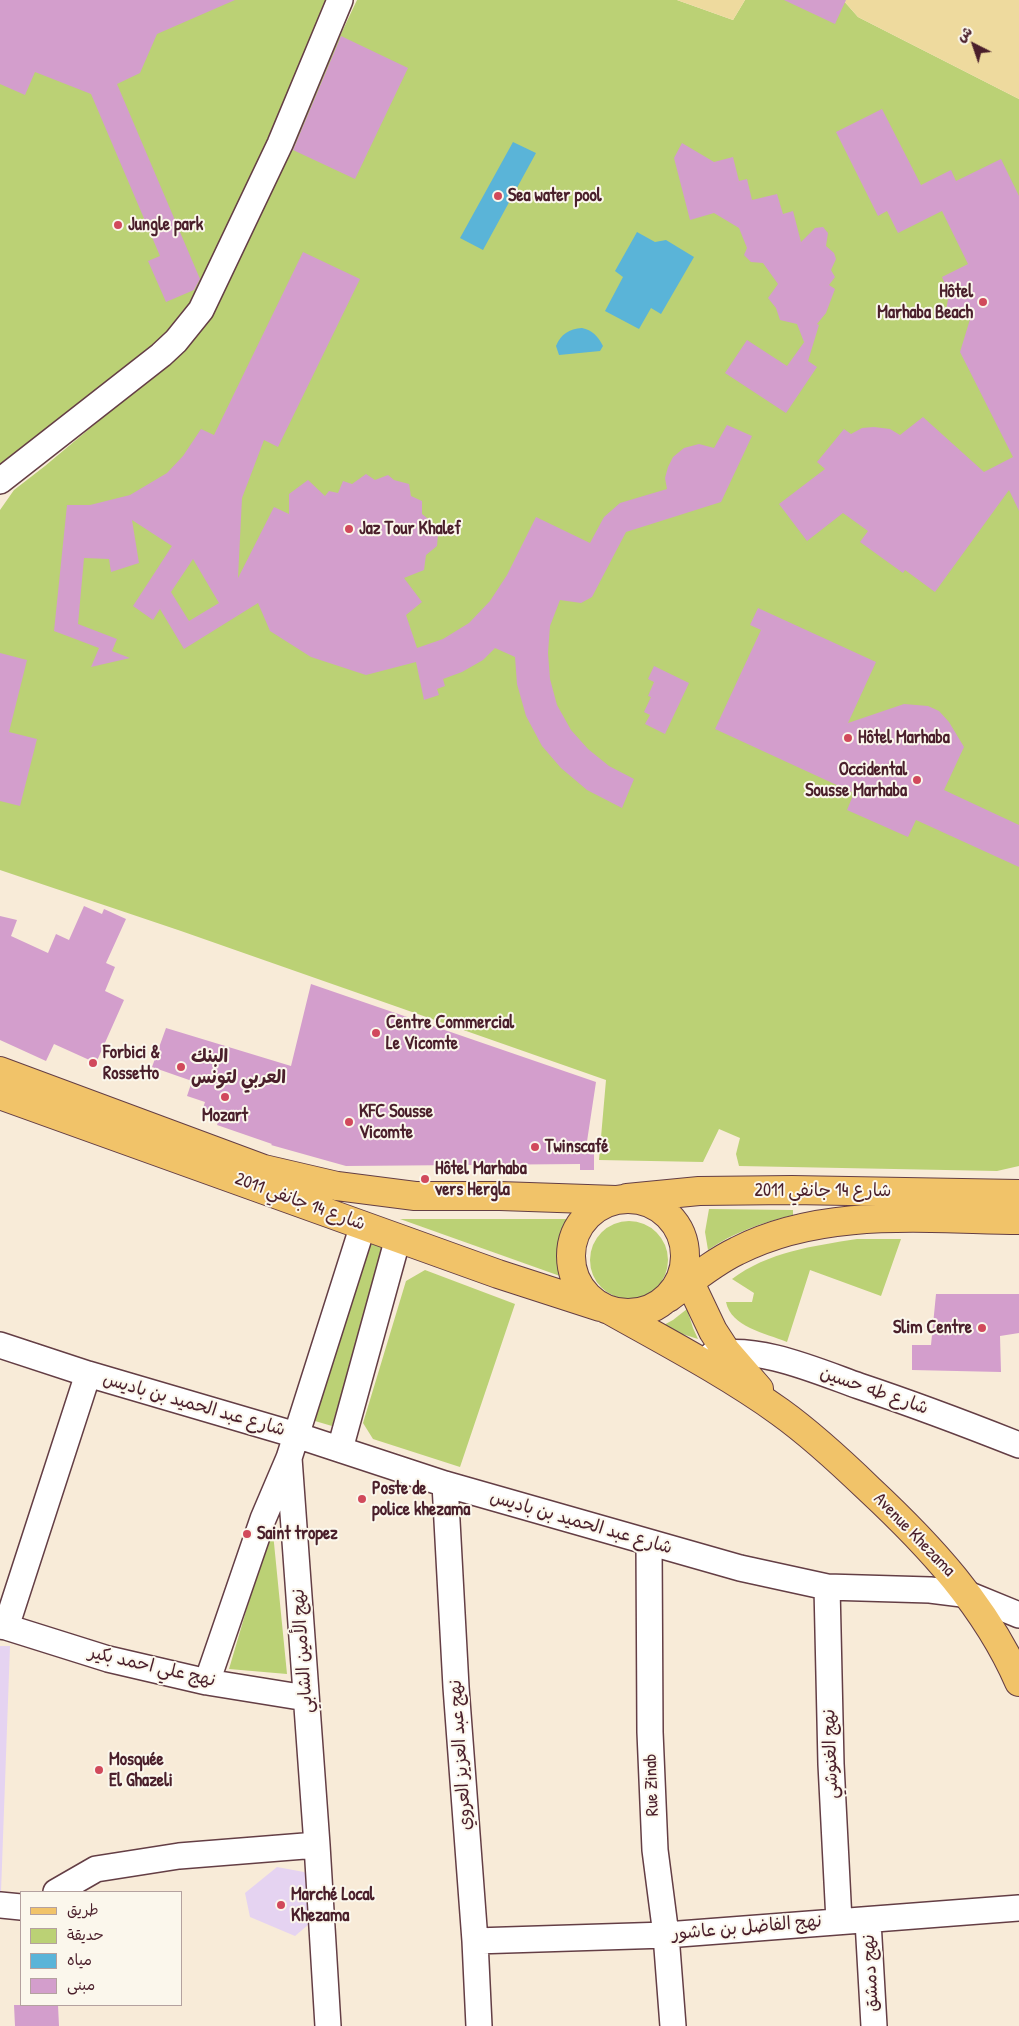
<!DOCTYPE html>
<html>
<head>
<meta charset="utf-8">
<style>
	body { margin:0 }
	#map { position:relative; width:1019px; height:2026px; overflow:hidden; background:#f8ebd8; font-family:"Patrick Hand","Playpen Sans Arabic",sans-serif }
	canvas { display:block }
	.legend { position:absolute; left:20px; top:1891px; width:162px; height:115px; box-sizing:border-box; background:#fbf7ec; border:1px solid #b4a19f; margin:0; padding:6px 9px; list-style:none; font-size:15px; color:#4a1f2b }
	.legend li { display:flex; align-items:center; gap:10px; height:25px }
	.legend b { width:25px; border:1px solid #b4a19f }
	.north { position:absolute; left:949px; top:20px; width:50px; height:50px; -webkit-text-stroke:4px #fbf7ec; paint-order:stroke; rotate:319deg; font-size:14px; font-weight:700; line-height:20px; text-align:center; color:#4a1f2b }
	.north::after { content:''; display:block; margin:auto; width:18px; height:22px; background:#4a1f2b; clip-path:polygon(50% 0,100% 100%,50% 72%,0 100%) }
</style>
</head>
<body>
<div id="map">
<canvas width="1019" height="2026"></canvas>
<ul class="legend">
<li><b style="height:6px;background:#f1c369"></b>طريق</li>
<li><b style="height:14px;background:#bbd175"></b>حديقة</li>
<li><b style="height:14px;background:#5ab4d8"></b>مياه</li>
<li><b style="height:14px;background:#d39ecc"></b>مبنى</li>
</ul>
<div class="north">ش</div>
</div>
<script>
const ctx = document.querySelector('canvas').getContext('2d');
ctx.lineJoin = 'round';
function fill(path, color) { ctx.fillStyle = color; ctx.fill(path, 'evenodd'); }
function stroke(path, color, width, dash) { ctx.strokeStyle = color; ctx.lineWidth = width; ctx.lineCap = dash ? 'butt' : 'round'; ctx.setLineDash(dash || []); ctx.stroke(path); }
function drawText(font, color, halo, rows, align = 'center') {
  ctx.font = font + ' "Patrick Hand","Playpen Sans Arabic",sans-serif'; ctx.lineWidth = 4; ctx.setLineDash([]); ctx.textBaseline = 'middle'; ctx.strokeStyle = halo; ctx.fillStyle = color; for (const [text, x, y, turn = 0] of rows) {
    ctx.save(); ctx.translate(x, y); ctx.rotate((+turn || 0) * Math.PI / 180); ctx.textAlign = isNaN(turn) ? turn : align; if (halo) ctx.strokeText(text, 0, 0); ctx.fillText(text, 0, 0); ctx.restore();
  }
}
const built = new Path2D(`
	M0,1646H10L1,1892H0Z
	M277,1867L304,1872L314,1883L315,1919L295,1936L250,1917L245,1893Z`);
const green = new Path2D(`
	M0,0H340L194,306L154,348L0,477Z
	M357,0H677L733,20L745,0H843L858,17L1019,99V1166L997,1171L739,1166L736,1154L740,1138L719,1129L703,1162L599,1160L606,1080L181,931L0,870V510L14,490L45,466L170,361L208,314Z
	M709,1209L793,1210V1215C762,1223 734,1232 708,1250L705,1232Z
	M400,1219H573C559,1239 560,1252 560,1276Z
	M590 1260a39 39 0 1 1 78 0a39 39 0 1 1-78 0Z
	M857,1239H901L881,1296L810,1270L787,1342C765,1333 731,1327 726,1302H752L754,1293L732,1279C768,1252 813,1246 857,1239Z
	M368,1243L385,1248L332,1426L315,1421Z
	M425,1270L515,1304L460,1467L373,1439L363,1423L406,1281Z
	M687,1309L693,1328L698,1339L660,1327L673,1320Z
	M272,1523L287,1674L229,1669Z`);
const sand = new Path2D(`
	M677,0H745L733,20Z
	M843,0H1019V99L858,17Z`);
const water = new Path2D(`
	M513,142L536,153L483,250L460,238Z
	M637,232L655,242L666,240L694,257L661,314L651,308L639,329L605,311L623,277L615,271Z
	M582,328C592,330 598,336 603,346L600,351L559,355L556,346C561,334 569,329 582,328Z`);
const building = new Path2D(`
	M0,0H235L157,34L140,73L117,84L200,279L194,290L166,302L148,261L160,256L91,94L35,72L25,95L0,84Z
	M784,0H846L835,24Z
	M341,36L408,68L355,179L293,150Z
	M882,109L921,185L951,170L956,181L1001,159L1019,196V511L1009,490L935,592L905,570L903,573L860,542L868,531L843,513L807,541L779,504L825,469L817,462L844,429L851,434L862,428L874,427L890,429L900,435L923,417L984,472L1013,457L960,352L971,316L946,310L949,294L942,277L968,264L942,211L898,233L887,211L878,216L836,132Z
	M682,143L714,162L733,157L739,181L747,179L752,200L777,194L783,214L793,211L801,242L815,228L823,227L828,233L826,246L834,253L836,259L831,270L835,277L829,285L835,289L826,313L817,324L819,325L808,361L817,367L786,413L725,373L747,340L787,366L805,341L804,342L797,324L780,320L776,308L768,298L778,284L763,263L751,262L744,255L747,248L739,228L714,213L690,220L674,158Z
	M303,252L360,279L278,447L264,440L242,498L238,578L274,507L289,514V494L308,480L325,496L329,491L338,493L343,481L352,484L366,474L375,480L388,475L394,480L409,484L411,496L422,501V514L432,522L438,534L437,546L426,555L424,570L404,578L422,602L406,615L417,648L443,639L469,623L490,601L507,575L536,517L590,543L604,517L620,503L667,489L665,478L668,467L673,457L684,448L699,444L714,448L727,425L752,436L721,502L626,532L592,597L581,603L560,600L550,626L548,653L550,679L557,705L571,730L588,749L609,766L634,779L622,808L587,790L561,768L542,746L526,716L517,684L515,657L495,648L483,660L462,672L443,679L445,686L437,689L439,695L424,700L416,662L366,675L311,657L270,631L258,603L184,649L160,609L153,620L133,606L172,546L132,520L139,563L111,572L109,559L84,558L78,624L117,639L112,651L130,658L91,667L99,648L54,631L67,505H90L130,495L167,473L183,456L201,429L214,435ZM193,559L219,603L189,621L171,592Z
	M758,608L876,662L848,723L904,704L928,706L939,711L949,722L964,747L944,790L1019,825V867L916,820L908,837L847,810L854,793L715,729L761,630L750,625Z
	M0,653L27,660L9,732L37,739L20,806L0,801Z
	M654,666L689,683L665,734L645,724L650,715L644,712L651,697L648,696L654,682L648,679Z
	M84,906L102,914L104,909L126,919L106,963L115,967L105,991L124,1000L96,1063L54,1044L46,1061L0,1040V916L17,920L11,936L48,953L56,934L69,940Z
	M311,984L596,1082L586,1148H594V1170H580V1164L346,1166L271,1145L272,1144L217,1125L221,1114L203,1108L205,1102L187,1096L192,1081L152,1067L166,1028L291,1066Z
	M936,1294H1019V1333L1000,1336L1001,1372L912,1370V1345H931Z
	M14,2005H58L59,2026H15Z`);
const minor = new Path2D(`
	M0,481L161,355L176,341L201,310L280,144L340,0
	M0,1345L88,1374L296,1435L445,1484L740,1568L827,1587L930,1590L970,1595L1019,1615
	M712,1355C756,1344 817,1371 859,1386C913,1404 966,1424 1019,1445
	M340,1449L398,1238
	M289,1458L317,1845L328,2026
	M445,1484L456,1687L475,1941L479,2026
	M649,1543L650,1732L655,1850L666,1935L673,2026
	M827,1587L831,1764L839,1921
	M0,1626L6,1627L108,1659L207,1682L306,1698
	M6,1627L88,1374
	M207,1682L263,1519L289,1458L363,1225
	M56,1892L96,1869L179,1856L317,1845
	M0,1905L21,1907
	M868,1921L874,2026
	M475,1941L666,1935L1019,1908`);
const major = new Path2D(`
	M0,1071L264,1169L337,1186L415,1196H500L616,1200
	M0,1095L498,1274L600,1307
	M627,1198L699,1191L792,1190L1019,1194
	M571 1256a57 57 0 1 1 114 0a57 57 0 1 1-114 0Z
	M684,1270L713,1331L726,1351L759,1389
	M668,1298C690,1282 712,1263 737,1251C823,1207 926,1219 1019,1220
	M611,1311C668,1343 727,1374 780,1412C812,1435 841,1462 869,1489C929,1545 986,1606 1019,1682`);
const markers = [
	[498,196,5,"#d1495b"],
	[118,225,5,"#d1495b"],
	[983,302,5,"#d1495b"],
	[349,529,5,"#d1495b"],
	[848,738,5,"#d1495b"],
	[917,780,5,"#d1495b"],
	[376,1033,5,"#d1495b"],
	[93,1063,5,"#d1495b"],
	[181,1067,5,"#d1495b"],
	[225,1097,5,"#d1495b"],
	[349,1122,5,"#d1495b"],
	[535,1147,5,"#d1495b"],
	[425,1179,5,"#d1495b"],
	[982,1328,5,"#d1495b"],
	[362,1499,5,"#d1495b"],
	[247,1534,5,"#d1495b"],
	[99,1770,5,"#d1495b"],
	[281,1905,5,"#d1495b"]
];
const poiNames = [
	["Sea water pool",508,196],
	["Jungle park",128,225],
	["Hôtel",973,292,"right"],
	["Marhaba Beach",973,313,"right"],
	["Jaz Tour Khalef",359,529],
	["Hôtel Marhaba",858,738],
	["Occidental",907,770,"right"],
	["Sousse Marhaba",907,791,"right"],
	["Centre Commercial",386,1023],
	["Le Vicomte",386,1044],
	["Forbici &",103,1053],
	["Rossetto",103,1074],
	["البنك",191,1057],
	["العربي لتونس",191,1078],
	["KFC Sousse",359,1112],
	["Vicomte",359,1133],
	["Mozart",225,1116,"center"],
	["Twinscafé",545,1147],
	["Hôtel Marhaba",435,1169],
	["vers Hergla",435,1190],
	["Slim Centre",972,1328,"right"],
	["Poste de",372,1489],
	["police khezama",372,1510],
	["Saint tropez",257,1534],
	["Mosquée",109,1760],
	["El Ghazeli",109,1781],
	["Marché Local",291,1895],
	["Khezama",291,1916]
];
const streetNames = [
	["شارع 14 جانفي 2011",823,1191],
	["شارع 14 جانفي 2011",300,1202,20],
	["شارع طه حسين",874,1391,19],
	["شارع عبد الحميد بن باديس",194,1405,16],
	["شارع عبد الحميد بن باديس",581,1523,16],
	["Avenue Khezama",914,1535,46],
	["نهج الأمين الشابي",303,1651,-94],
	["نهج علي احمد بكير",152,1667,13],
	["نهج الغنوشي",831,1754,-92],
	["نهج عبد العزيز العروي",461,1755,-94],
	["Rue Zinab",652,1785,-92],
	["نهج الفاضل بن عاشور",747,1928,-5],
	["نهج دمشق",871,1973,-93]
];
fill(built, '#e5d3f1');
fill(green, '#bbd175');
fill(sand, '#eeda9e');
fill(water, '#5ab4d8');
fill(building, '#d39ecc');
stroke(minor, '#643e45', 28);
stroke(major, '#643e45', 30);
stroke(minor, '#fff', 25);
stroke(major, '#f1c369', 28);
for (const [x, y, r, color] of markers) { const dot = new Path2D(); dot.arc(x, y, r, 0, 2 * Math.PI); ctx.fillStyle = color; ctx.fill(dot); stroke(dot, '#fbf7ec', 2); }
drawText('bold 18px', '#4a1f2b', '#fbf7ec', poiNames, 'left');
drawText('18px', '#4a1f2b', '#fbf7ec', streetNames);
</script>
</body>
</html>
